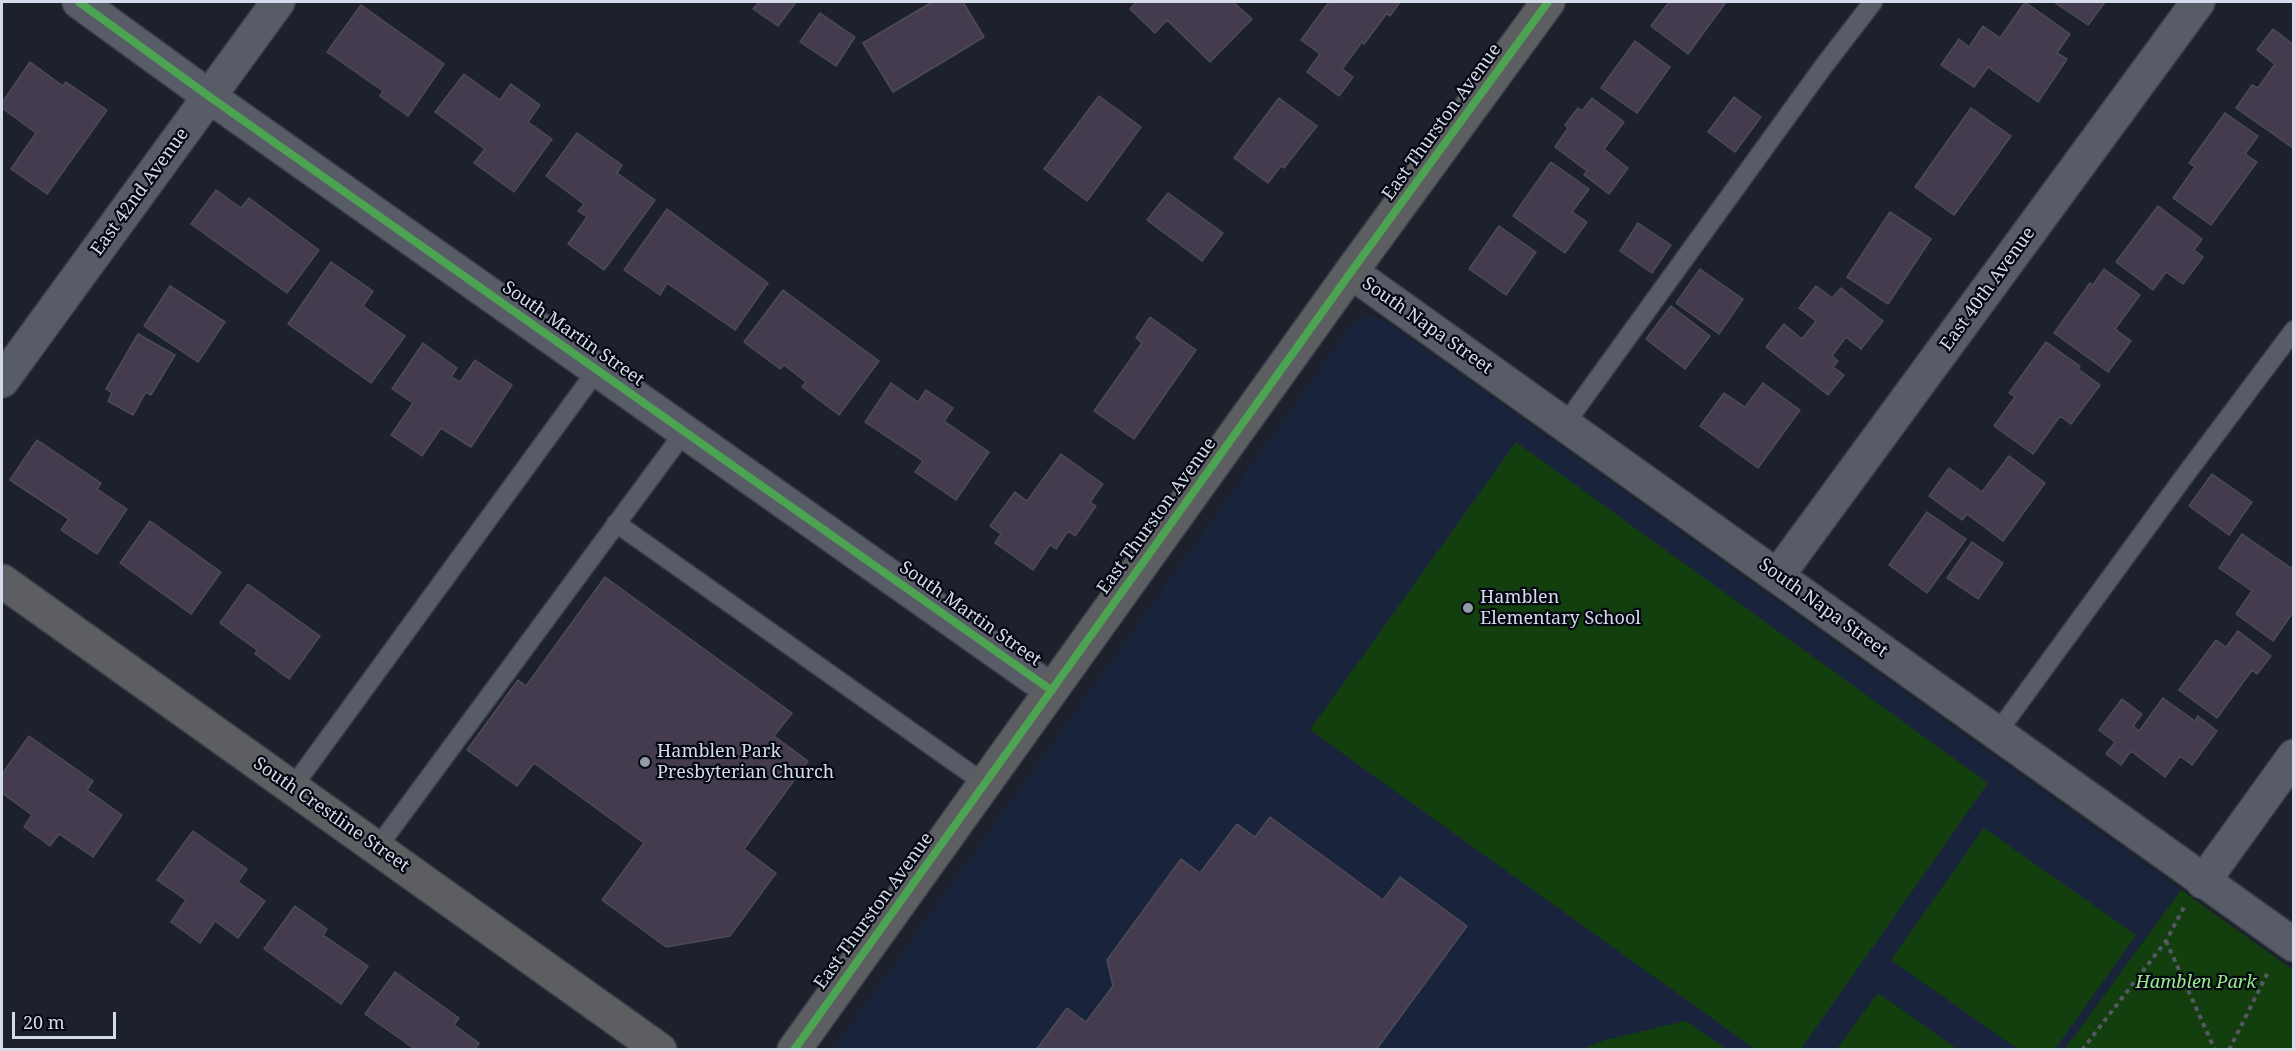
<!DOCTYPE html>
<html>
<head>
<meta charset="utf-8">
<style>
	body { margin:0 }
	#map { position:relative; width:2295px; height:1051px; overflow:hidden; background:#1c212c; font-family:"Noto Serif",serif }
	canvas { display:block }
	.frame { position:absolute; inset:0; border:3px solid #d4dbea; pointer-events:none }
	.scale { position:absolute; left:12px; top:1012px; width:104px; height:27px; box-sizing:border-box; border:3px solid #d4dbea; border-top:0; padding-left:8px; font-size:18px; line-height:21px; white-space:nowrap; color:#d4dbea; -webkit-text-stroke:4px #050811; paint-order:stroke }
</style>
</head>
<body>
<div id="map">
<canvas width="2295" height="1051"></canvas>
<div class="frame"></div>
<div class="scale">20 m</div>
</div>
<script>
const ctx = document.querySelector('canvas').getContext('2d');
ctx.lineJoin = 'round';
function fill(path, color) { ctx.fillStyle = color; ctx.fill(path, 'evenodd'); }
function stroke(path, color, width, dash) { ctx.strokeStyle = color; ctx.lineWidth = width; ctx.lineCap = dash ? 'butt' : 'round'; ctx.setLineDash(dash || []); ctx.stroke(path); }
function drawText(font, color, halo, rows, align = 'center') {
  ctx.font = font + ' "Noto Serif",serif'; ctx.lineWidth = 4.5; ctx.setLineDash([]); ctx.textBaseline = 'middle'; ctx.strokeStyle = halo; ctx.fillStyle = color; for (const [text, x, y, turn = 0] of rows) {
    ctx.save(); ctx.translate(x, y); ctx.rotate((+turn || 0) * Math.PI / 180); ctx.textAlign = isNaN(turn) ? turn : align; if (halo) ctx.strokeText(text, 0, 0); ctx.fillText(text, 0, 0); ctx.restore();
  }
}
const built = new Path2D(`
	M1372,316L1385,321L2181,890L2065,1049L833,1050L1351,326L1362,317Z`);
const green = new Path2D(`
	M1516,442L1988,783L1801,1049H1755L1310,730Z
	M1984,828L2136,935L2055,1049H2018L1891,960Z
	M2181,890L2293,970V1049H2065Z
	M1878,993L1957,1049H1837Z
	M1686,1021L1726,1049H1583L1605,1040Z`);
const building = new Path2D(`
	M759,2H796L778,26L753,9Z
	M932,2H963L984,37L893,92L863,43Z
	M1136,2H1233L1252,19L1210,62L1167,20L1155,33L1130,9Z
	M1329,2H1400L1390,16L1387,13L1364,44L1362,42L1342,69L1353,77L1339,96L1307,72L1320,54L1301,40Z
	M1669,2H1726L1688,54L1651,26Z
	M2025,2L2070,34L2057,53L2067,59L2038,102L1988,67L1974,87L1941,65L1959,39L1969,47L1983,26L2000,38Z
	M2054,2H2105L2088,25Z
	M361,5L444,64L408,116L380,96L383,91L327,52Z
	M820,13L855,37L836,66L800,42Z
	M2273,29L2294,45L2293,148L2236,108L2252,85L2258,88L2275,64L2257,50Z
	M1635,41L1670,67L1637,113L1601,88Z
	M30,62L63,86L66,82L107,110L47,194L11,169L36,133L2,108V103Z
	M464,74L500,100L511,84L540,105L528,122L552,139L514,192L474,163L485,149L435,112Z
	M1099,96L1141,127L1087,201L1044,169Z
	M1734,97L1761,117L1735,152L1708,132Z
	M1279,98L1317,126L1284,168L1281,166L1268,183L1234,158Z
	M1592,98L1624,122L1604,149L1628,168L1609,194L1584,175L1587,171L1555,147L1568,128L1565,125L1578,108L1582,111Z
	M1971,108L2011,136L1954,215L1915,187Z
	M2225,113L2258,136L2245,154L2257,162L2211,225L2173,198L2195,167L2189,163Z
	M577,133L622,165L617,173L655,200L604,270L568,244L587,217L578,211L584,204L546,176Z
	M1551,162L1589,189L1572,212L1587,222L1565,253L1513,216Z
	M216,190L241,208L249,198L319,250L287,293L191,224Z
	M1168,193L1223,233L1202,261L1147,220Z
	M2158,206L2202,239L2194,250L2203,257L2183,284L2166,272L2153,290L2116,262Z
	M667,209L768,283L735,330L667,283L660,295L624,270Z
	M1890,212L1931,239L1888,304L1847,277Z
	M1638,223L1671,245L1652,273L1620,251Z
	M1499,226L1536,252L1506,295L1469,269Z
	M331,262L373,291L363,306L405,336L371,383L288,324Z
	M1700,269L1743,299L1719,334L1676,303Z
	M2104,269L2140,295L2115,329L2131,341L2108,372L2054,333L2090,283L2093,285Z
	M170,286L225,322L198,362L144,326Z
	M1816,286L1832,298L1841,288L1883,321L1861,349L1846,337L1832,356L1838,361L1833,367L1844,375L1828,395L1766,347L1784,324L1802,339L1816,321L1799,308Z
	M783,290L879,361L839,415L802,387L806,382L784,365L780,369L744,342Z
	M1671,306L1710,336L1685,369L1646,339Z
	M1150,317L1196,350L1134,439L1094,411L1142,343L1136,338Z
	M138,334L175,355L151,395L146,392L133,415L108,401L112,393L106,389Z
	M2046,342L2080,366L2078,369L2100,385L2071,424L2060,416L2033,454L1994,426L2015,397L2009,393Z
	M423,343L457,368L451,377L460,382L475,360L512,385L471,447L441,428L422,456L391,435L413,403L392,389Z
	M891,383L918,402L926,390L953,408L944,421L989,452L956,500L915,472L923,461L865,422Z
	M1763,383L1800,410L1758,468L1700,426L1724,393L1745,407Z
	M37,440L101,483L97,489L127,509L97,554L61,530L69,519L10,480Z
	M1061,454L1103,484L1090,502L1096,506L1075,536L1068,531L1056,549L1050,545L1033,570L995,543L1001,534L990,526L1015,492L1027,501Z
	M2009,456L2045,483L2003,541L1967,514L1962,520L1929,496L1949,468L1982,492Z
	M2212,474L2252,502L2229,535L2189,506Z
	M1927,512L1966,539L1927,593L1889,565Z
	M150,521L221,572L191,614L120,563Z
	M2242,534L2291,568L2294,565V611L2273,641L2236,614L2252,591L2219,568Z
	M1972,542L2003,563L1978,599L1947,578Z
	M605,577L792,713L774,736L808,761L744,849L776,873L730,936L666,947L602,900L644,843L534,763L517,786L467,750L518,680L526,686Z
	M248,584L320,636L289,679L255,654L257,650L220,623Z
	M2238,631L2271,656L2257,674L2252,670L2217,718L2179,690L2216,640L2226,647Z
	M2163,698L2195,721L2198,716L2217,731L2192,765L2180,756L2165,777L2131,751L2121,765L2106,754L2115,742L2099,730L2122,699L2142,714L2133,726L2139,731Z
	M29,736L93,781L87,790L122,815L93,857L59,834L50,846L24,827L32,815L2,793V774Z
	M1270,817L1383,900L1400,877L1467,926L1376,1050H1036L1067,1008L1086,1022L1113,986L1107,960L1181,859L1200,873L1237,824L1255,837Z
	M193,831L247,869L238,882L265,901L238,938L215,921L200,943L171,922L186,900L157,880Z
	M295,906L327,929L323,935L368,966L341,1004L264,949Z
	M395,972L459,1018L454,1025L479,1043L475,1050H416L365,1014Z`);
const path = new Path2D(`
	M2166,941L2215,1050
	M2082,1050L2166,941L2184,907
	M2229,1050L2269,970`);
const lane = new Path2D(`
	M1565,424L1823,67L1873,2
	M616,523L984,783
	M1997,733L2183,478L2294,330
	M292,788L597,370
	M377,848L685,431`);
const street = new Path2D(`
	M79,2L210,97L1051,690
	M1351,272L2294,945
	M2,381L278,2
	M1778,575L2198,2
	M2203,882L2294,756`);
const secondary = new Path2D(`
	M2,581L660,1050
	M794,1050L1351,272L1548,2`);
const cycleway = new Path2D(`
	M79,2L210,97L1051,690
	M794,1050L1351,272L1548,2`);
const markers = [
	[1468,608,6,"#949aa8"],
	[645,762,6,"#949aa8"]
];
const streetNames = [
	["East Thurston Avenue",1442,122,-54],
	["East 42nd Avenue",140,192,-54],
	["East 40th Avenue",1988,289,-54],
	["South Napa Street",1427,326,35],
	["South Martin Street",573,334,35],
	["East Thurston Avenue",1157,516,-54],
	["South Napa Street",1823,608,36],
	["South Martin Street",970,614,35],
	["South Crestline Street",331,815,35],
	["East Thurston Avenue",874,911,-54]
];
const poiNames = [
	["Hamblen",1480,598],
	["Elementary School",1480,619],
	["Hamblen Park",657,752],
	["Presbyterian Church",657,773]
];
const parkNames = [
	["Hamblen Park",2196,983]
];
fill(built, '#19243c');
fill(green, '#133f0f');
fill(building, '#443c4e');
stroke(building, '#4c4b55', 1.5);
stroke(lane, '#393d47', 21);
stroke(street, '#393d47', 36);
stroke(secondary, '#393d47', 36);
stroke(path, '#555861', 4, [4.5, 4.5]);
stroke(lane, '#585c66', 18);
stroke(street, '#585c66', 33);
stroke(secondary, '#5d5e62', 33);
stroke(cycleway, '#4ca352', 8);
for (const [x, y, r, color] of markers) { const dot = new Path2D(); dot.arc(x, y, r, 0, 2 * Math.PI); ctx.fillStyle = color; ctx.fill(dot); stroke(dot, '#050811', 2); }
drawText('18px', '#d4dbea', '#050811', streetNames);
drawText('18px', '#d4dbea', '#050811', poiNames, 'left');
drawText('italic 18px', '#95ec88', '#050811', parkNames);
</script>
</body>
</html>
